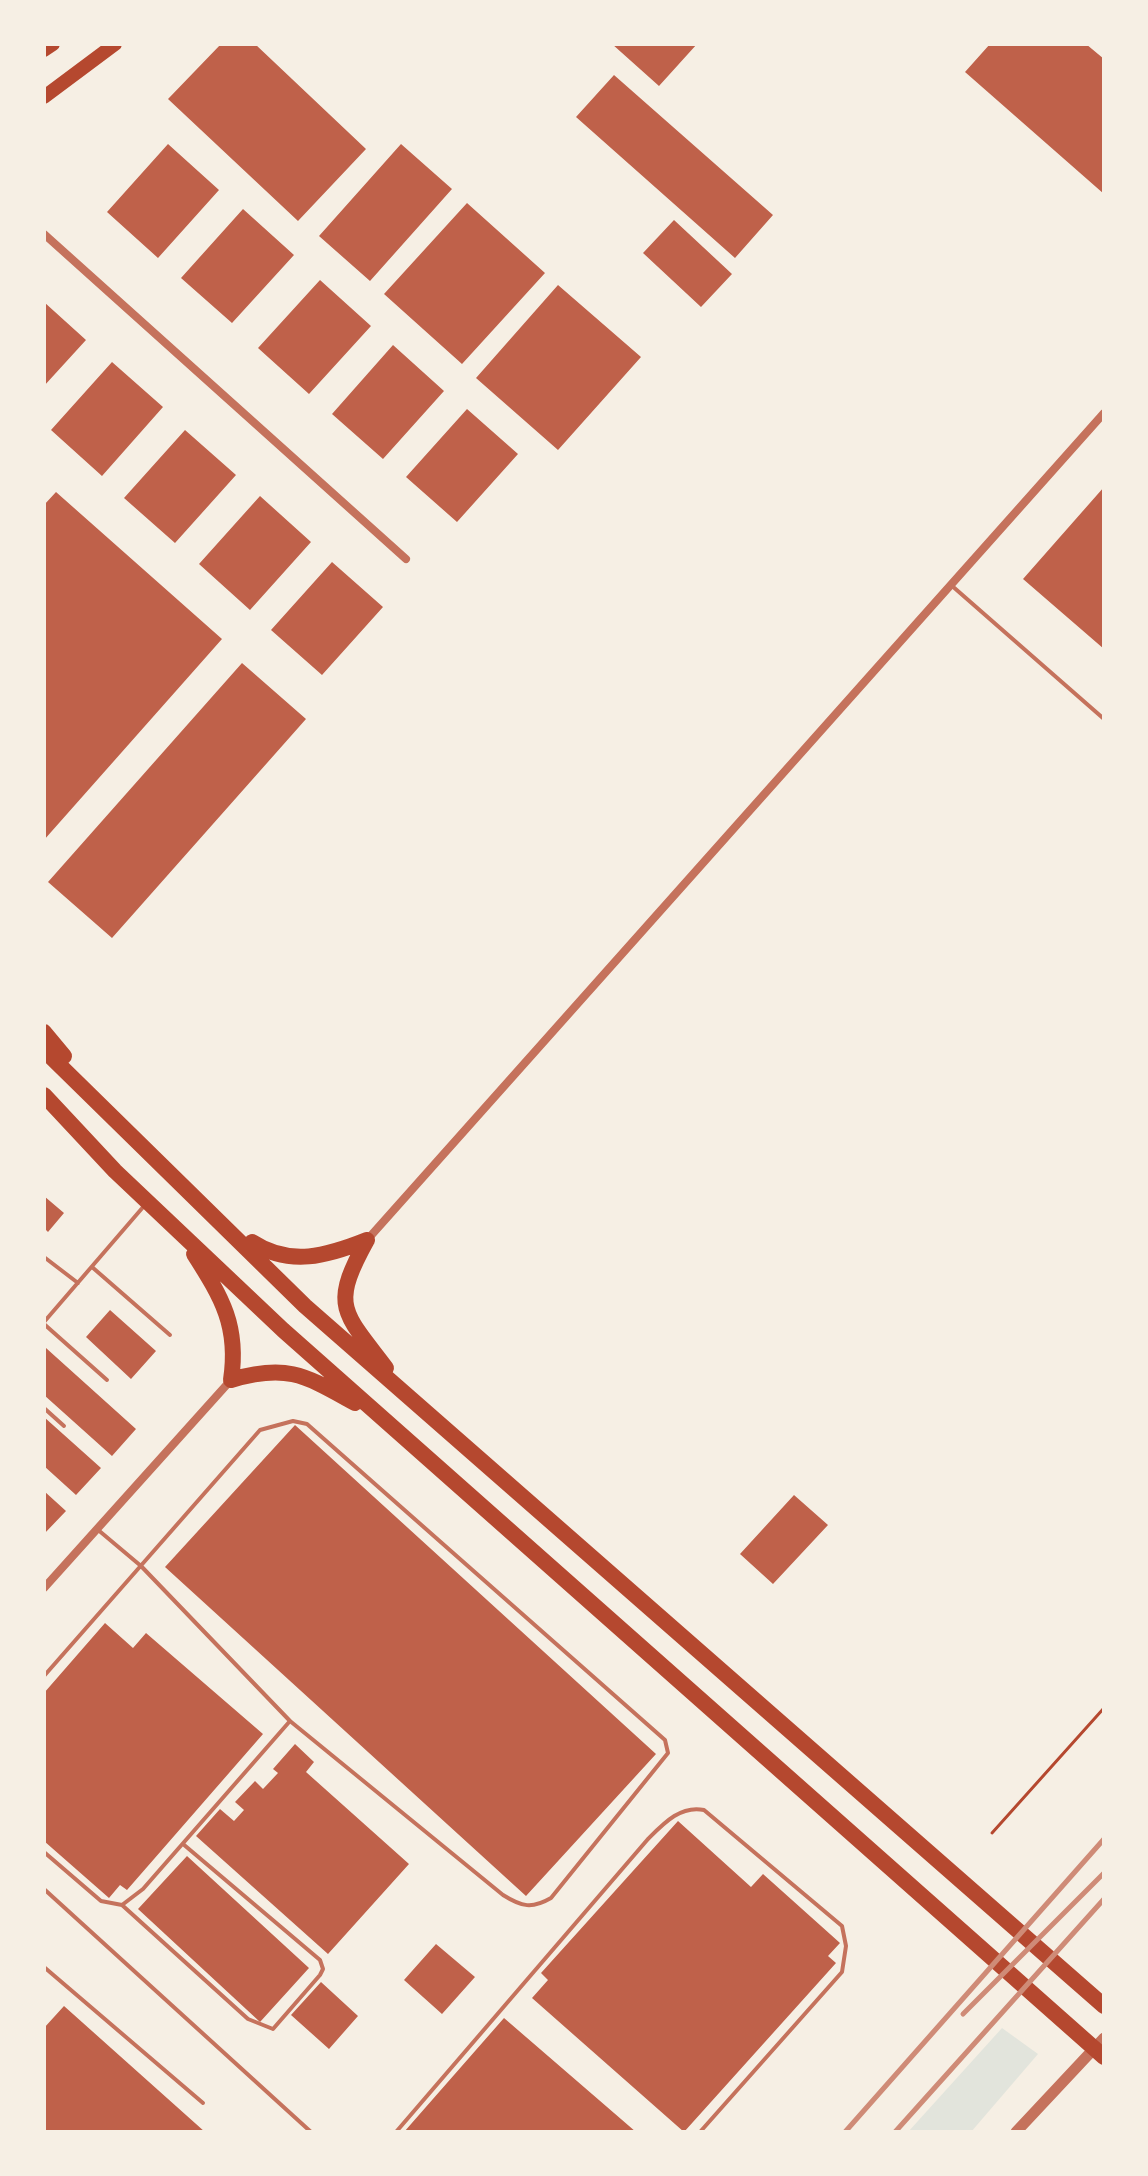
<!DOCTYPE html>
<html>
<head>
<meta charset="utf-8">
<style>
	body { margin:0 }
	#map { position:relative; width:1148px; height:2176px; overflow:hidden; background:#f6efe4; font-family:"Zilla Slab",serif }
	canvas { display:block }
	.frame { position:absolute; inset:0; border:46px solid #f6efe4; pointer-events:none }
</style>
</head>
<body>
<div id="map">
<canvas width="1148" height="2176"></canvas>
<div class="frame"></div>
</div>
<script>
const ctx = document.querySelector('canvas').getContext('2d');
ctx.lineJoin = 'round';
function fill(path, color) { ctx.fillStyle = color; ctx.fill(path, 'evenodd'); }
function stroke(path, color, width, dash) { ctx.strokeStyle = color; ctx.lineWidth = width; ctx.lineCap = dash ? 'butt' : 'round'; ctx.setLineDash(dash || []); ctx.stroke(path); }
const green = new Path2D(`
	M1002,2028L1038,2054L971,2132H908Z`);
const building = new Path2D(`
	M221,44H255L366,149L298,221L168,99Z
	M612,44H697L659,86Z
	M990,44H1086L1104,59V194L965,72Z
	M614,75L773,215L735,258L576,117Z
	M168,144L219,190L158,258L107,212Z
	M401,144L452,189L370,281L319,236Z
	M467,203L545,273L462,364L384,294Z
	M243,209L294,255L232,323L181,278Z
	M674,220L732,274L701,307L643,253Z
	M320,280L371,326L309,394L258,348Z
	M558,285L641,357L558,450L476,378Z
	M44,302L86,340L44,386Z
	M393,345L444,391L383,459L332,414Z
	M112,362L163,407L102,476L51,430Z
	M467,409L518,454L457,522L406,477Z
	M185,430L236,475L175,543L124,498Z
	M1104,487V649L1023,579Z
	M56,492L222,639L44,840V505Z
	M260,496L311,542L250,610L199,564Z
	M332,562L383,607L322,675L271,630Z
	M242,663L306,719L112,938L48,882Z
	M44,1196L64,1213L48,1232L44,1228Z
	M110,1310L156,1351L131,1379L86,1337Z
	M46,1348L136,1429L112,1456L44,1395Z
	M44,1417L101,1468L76,1495L44,1466Z
	M295,1425L656,1754L526,1896L165,1567Z
	M44,1491L66,1511L44,1534Z
	M794,1495L828,1525L773,1584L740,1554Z
	M105,1623L133,1648L146,1633L263,1734L127,1890L120,1885L109,1898L44,1841V1693Z
	M295,1744L314,1762L306,1772L409,1864L328,1954L196,1836L220,1809L234,1821L244,1810L235,1802L255,1781L263,1789L278,1773L273,1769Z
	M678,1821L751,1887L763,1874L840,1943L828,1956L836,1963L684,2132L532,1998L548,1980L541,1973Z
	M187,1856L309,1968L260,2022L138,1909Z
	M436,1944L475,1977L442,2014L404,1980Z
	M321,1982L358,2016L329,2049L291,2015Z
	M64,2006L205,2132H44V2028Z
	M504,2018L636,2132H404Z`);
const path = new Path2D(`
	M992,1833L1104,1708`);
const service = new Path2D(`
	M951,585L1104,719
	M44,1257L78,1283
	M92,1267L170,1335
	M44,1322L144,1206
	M44,1324L107,1380
	M44,1408L64,1426
	M97,1529L141,1566L290,1721
	M44,1676L260,1430L293,1421L307,1424L665,1740L668,1753L551,1898C532,1909 522,1907 503,1895L290,1721L143,1889L122,1905
	M44,1852L101,1901L122,1905L248,2019L273,2029L320,1975L323,1969L320,1960L183,1844
	M44,1889L311,2132
	M44,1967L203,2103
	M396,2132L648,1839C664,1823 681,1805 704,1810L842,1926L846,1946L842,1972L700,2132`);
const minor = new Path2D(`
	M44,234L406,559
	M367,1240L1104,413
	M44,1588L231,1380`);
const tertiary = new Path2D(`
	M1016,2132L1104,2038`);
const primary = new Path2D(`
	M44,50L53,44
	M44,97L115,44`);
const motorway = new Path2D(`
	M44,1032L64,1056
	M44,1050L305,1306L1104,2006
	M44,1095L115,1171L283,1330L1104,2057
	M367,1240C330,1307 343,1311 386,1368
	M252,1242C290,1267 327,1256 367,1240
	M194,1254C222,1298 239,1326 231,1380C288,1363 306,1376 355,1403`);
const rail = new Path2D(`
	M963,2014L1104,1873
	M845,2132L1104,1839
	M895,2132L1104,1899`);
fill(green, '#e2e4dc');
fill(building, '#bf614a');
stroke(path, '#b5482f', 3);
stroke(service, '#c5725c', 4);
stroke(minor, '#c5725c', 8);
stroke(tertiary, '#c5725c', 11);
stroke(primary, '#b5482f', 14);
stroke(motorway, '#b5482f', 16);
stroke(rail, '#cf8b77', 5);
</script>
</body>
</html>
